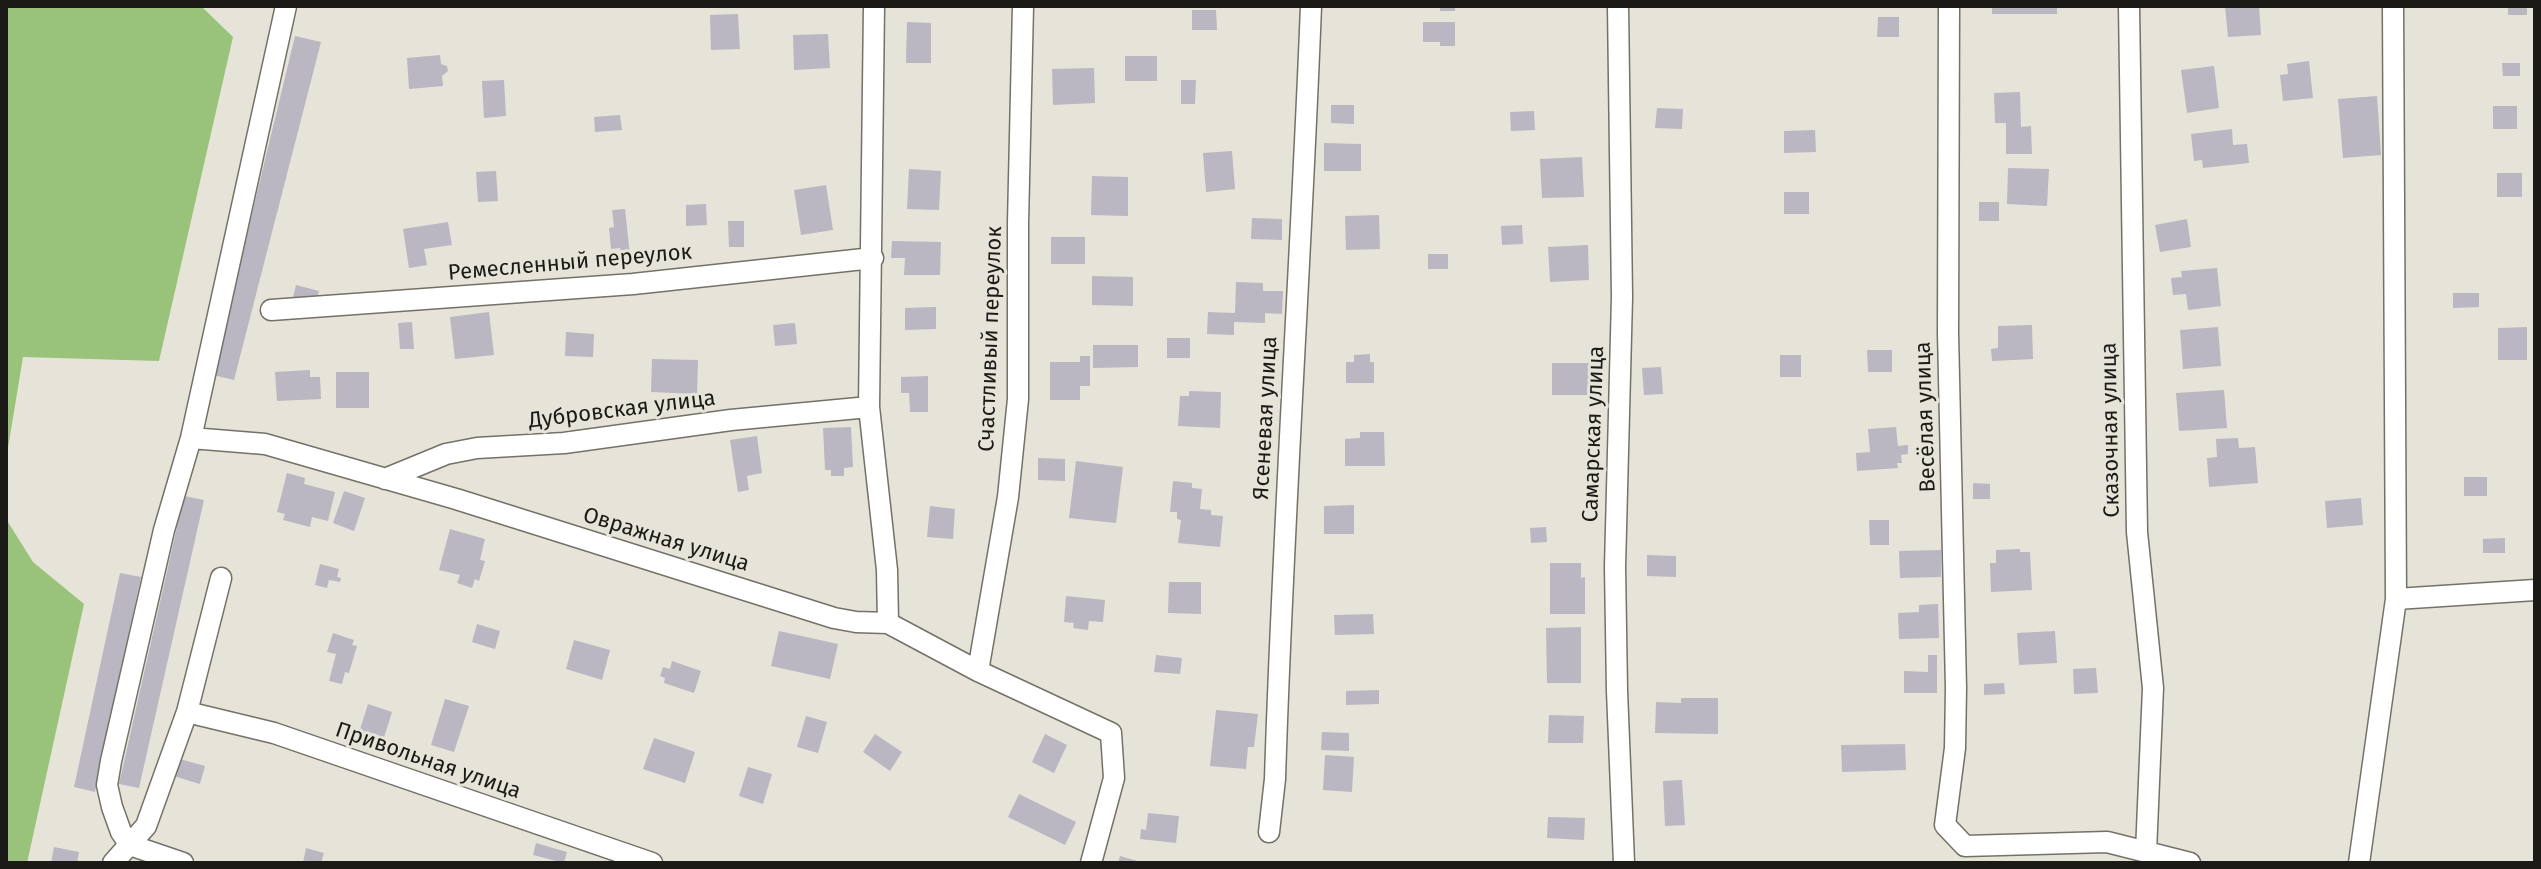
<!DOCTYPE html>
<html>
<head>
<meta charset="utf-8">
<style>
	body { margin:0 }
	#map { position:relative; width:2541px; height:869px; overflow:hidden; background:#e6e3d8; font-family:"Fira Sans",sans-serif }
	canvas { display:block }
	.frame { position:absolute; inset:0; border:8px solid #1b1a16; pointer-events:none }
</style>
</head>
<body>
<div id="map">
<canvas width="2541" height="869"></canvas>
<div class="frame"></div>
</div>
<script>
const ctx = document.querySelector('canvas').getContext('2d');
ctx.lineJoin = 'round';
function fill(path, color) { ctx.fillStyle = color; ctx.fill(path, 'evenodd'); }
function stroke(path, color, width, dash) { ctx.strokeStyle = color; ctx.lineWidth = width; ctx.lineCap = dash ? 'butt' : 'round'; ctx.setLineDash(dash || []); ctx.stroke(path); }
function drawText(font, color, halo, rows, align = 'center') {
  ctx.font = font + ' "Fira Sans",sans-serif'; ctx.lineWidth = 6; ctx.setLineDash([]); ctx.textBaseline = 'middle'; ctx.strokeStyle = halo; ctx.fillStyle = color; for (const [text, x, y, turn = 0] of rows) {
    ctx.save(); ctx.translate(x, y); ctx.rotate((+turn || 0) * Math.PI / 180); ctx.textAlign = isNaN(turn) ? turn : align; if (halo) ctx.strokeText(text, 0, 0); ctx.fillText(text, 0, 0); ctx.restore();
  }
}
const forest = new Path2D(`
	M6,6H201L233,37L159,361L23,357L6,460Z
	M6,519L33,562L84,604L27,863H6Z`);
const building = new Path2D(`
	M1440,6H1455V11H1440Z
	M1992,6H2057V14H1992Z
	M2225,6H2259L2261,35L2228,37Z
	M2508,6H2527V15H2508Z
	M1192,10H1216L1217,30H1192Z
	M738,14L740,49L711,50L710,15Z
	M1878,17H1899V37H1877Z
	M907,22L931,23V63H906Z
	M1423,22H1455V46H1440V42H1423Z
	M828,34L830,68L794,70L793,35Z
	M295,36L321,42L234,380L213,375Z
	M440,55L441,64L447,66L448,71L442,76L443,86L409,89L407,58Z
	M1125,56H1157V81H1125Z
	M2309,61L2313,98L2283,101L2280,75L2288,74L2287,64Z
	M2502,63H2520V76H2503Z
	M2214,66L2219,108L2187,113L2181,70Z
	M1094,68L1095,103L1053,105L1052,69Z
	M504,80L506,116L484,118L482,81Z
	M1181,80H1196L1195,104H1181Z
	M2020,92L2021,127L2031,126L2032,154H2006V123H1995L1994,93Z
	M2377,96L2381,155L2343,158L2338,99Z
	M1331,105H1354V124L1331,123Z
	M2493,106H2517V129H2493Z
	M1657,108L1683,109L1682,129L1655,128Z
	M1534,111L1535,130L1511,131L1510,112Z
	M620,115L622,130L595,132L594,117Z
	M2232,129L2233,145L2247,144L2249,163L2203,168L2202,160L2194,161L2191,134Z
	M1815,130L1816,152L1784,153V131Z
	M1324,143L1361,144V171H1324Z
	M1232,151L1235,189L1206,192L1203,153Z
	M1582,157L1584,197L1542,198L1540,159Z
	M2008,168L2049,169L2047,206L2007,204Z
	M909,169L941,171L939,210L907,209Z
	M496,171L498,201L478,202L476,172Z
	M2497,173H2522V197H2497Z
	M1092,176L1128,177V216L1091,215Z
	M826,185L833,230L801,235L794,190Z
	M1784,192H1809V214H1784Z
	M1979,202H1999V221H1979Z
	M706,204L707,225L686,226V205Z
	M625,209L630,255L621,256L620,248L611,249L609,228L614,227L612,210Z
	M1379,215L1380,249L1346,250L1345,216Z
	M1252,218L1282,219V240L1251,239Z
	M2187,219L2191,247L2160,252L2155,225Z
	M728,221H744V247H729Z
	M448,222L452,245L424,249L427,265L409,268L403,229Z
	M1522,225L1523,244L1502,245L1501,226Z
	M1051,237H1085V264H1051Z
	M892,241L941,242L940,275H904L905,258H891Z
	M1588,245L1589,280L1550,282L1548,247Z
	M1428,254H1448V269H1428Z
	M2217,268L2221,306L2188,310L2186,294L2173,295L2171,278L2182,277L2181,271Z
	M1092,276L1133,277V306L1092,305Z
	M1236,282L1263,283V291H1283L1282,314L1265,313V323L1234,322V335L1207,334L1208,312L1235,313Z
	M296,285L319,291L316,302L293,297Z
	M2453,293H2479V307L2453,308Z
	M936,307V329L905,330V308Z
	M489,312L494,355L455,359L450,317Z
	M412,322L414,349H400L398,323Z
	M795,323L797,344L775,346L773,325Z
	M2032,325L2033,359L1992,361L1991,349L1998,348V326Z
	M2218,327L2221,366L2183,369L2180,330Z
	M2527,327V360H2498V328Z
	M566,332L594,334L593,357L565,356Z
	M1167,338H1190V358H1167Z
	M1093,345H1138V367L1093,368Z
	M1867,350H1892V372H1868Z
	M1370,354V362H1374V383H1346V362H1354V355Z
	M1780,355H1801V377H1780Z
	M1080,356H1090V386H1080V400H1050V362H1080Z
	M652,359L698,360L697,394L651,392Z
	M1552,363H1589V395H1552Z
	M1661,367L1663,394L1644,395L1642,368Z
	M310,370V377H320L321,399L277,401L275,372Z
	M336,372H369V408H336Z
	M928,376V412H910L909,393H901V377Z
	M2224,390L2227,428L2179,431L2176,393Z
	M1189,391L1221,392L1220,428L1178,426L1180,396H1189Z
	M851,427L853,467L844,468V476H831V470H825L823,428Z
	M1896,427L1898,446L1908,445V454L1901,455L1902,463H1897L1898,468L1857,471L1856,453L1870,452L1868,429Z
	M1360,432H1384L1385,466H1345V439L1360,438Z
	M757,436L762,473L747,476L749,490L738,492L730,440Z
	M2238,438L2239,448L2255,447L2258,483L2209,487L2207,458L2217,457L2216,439Z
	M1038,458L1065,459V481L1038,480Z
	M1076,461L1123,467L1116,523L1069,518Z
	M287,473L305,478L304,484L335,492L328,521L312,517L310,527L283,520L285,514L277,512Z
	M2464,477H2487V496H2464Z
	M1173,481L1192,483V488L1202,489L1200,509L1211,510V515L1223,516L1220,547L1178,543L1181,520L1177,519V512H1170Z
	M1973,483L1990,484V499H1973Z
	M344,491L365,498L354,531L333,523Z
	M184,496L204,500L139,788L119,784Z
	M2361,498L2363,525L2327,528L2325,501Z
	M1354,505V534H1324V506Z
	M930,506L955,509L953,539L927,537Z
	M1869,520H1889V545H1870Z
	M1546,527L1547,542L1531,543L1530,528Z
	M450,529L485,539L480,560L485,561L479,581L475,579L472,588L457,583L460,575L439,570Z
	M2505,538V553H2483V539Z
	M2020,549V552H2030L2032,590L1991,592L1990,563H1996V550Z
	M1941,550V577L1900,578L1899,551Z
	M1647,555L1676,556V577L1647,576Z
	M1550,563H1581V578L1585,577V614H1550Z
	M320,564L339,569L337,577L341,578L340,582L329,580L327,588L315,585Z
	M120,573L141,577L95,792L74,787Z
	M1169,582H1201V614L1168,613Z
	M1066,596L1105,600L1103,622L1089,621L1088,630L1073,628L1074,623L1064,622Z
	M1938,604L1939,638L1899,639L1898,613L1919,612V605Z
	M1373,614L1374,634L1335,635L1334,615Z
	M477,624L500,631L495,649L472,642Z
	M1581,627V683H1547L1546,628Z
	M779,631L838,644L830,679L771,666Z
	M2055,631L2057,663L2019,665L2017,633Z
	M333,633L354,640L352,645L357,646L349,673L345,672L342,684L329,681L336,654L327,652Z
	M574,640L610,650L602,680L566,669Z
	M1156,655L1182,658L1180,674L1154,672Z
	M1928,655H1937V693H1904V671L1928,672Z
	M672,661L701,671L694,693L664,683L665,678L660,676L663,667L670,669Z
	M2096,668L2098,693L2074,694L2073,669Z
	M2004,683L2005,694L1984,695V684Z
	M1379,690V704L1346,705V691Z
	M1681,698H1718V734L1655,733L1656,702L1681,703Z
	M445,699L469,706L454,752L431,745Z
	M368,704L392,712L382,744L358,736Z
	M1216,710L1258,714L1254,747H1248L1246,769L1210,766Z
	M1549,715L1584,716L1583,743H1548Z
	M806,716L827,722L818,753L797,747Z
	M1322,732L1349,733V751L1321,750Z
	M875,734L902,752L890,771L863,752Z
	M1045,734L1067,745L1054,773L1032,762Z
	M654,738L695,752L685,783L643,769Z
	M1905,744L1906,770L1842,772L1841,745Z
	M1325,755L1354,757L1352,792L1323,790Z
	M176,758L205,766L200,784L170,775Z
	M748,767L772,774L763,804L739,796Z
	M1682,780L1685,825L1665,826L1663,781Z
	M1019,794L1076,822L1065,845L1008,817Z
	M1148,813L1179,816L1176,843L1140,839L1141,829L1146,830Z
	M1548,817L1585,818L1584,840L1547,838Z
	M536,843L567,852L564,863L533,855Z
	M54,847L79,852L77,863H51Z
	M306,848L324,853L321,863H303Z
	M1120,856L1141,862V863H1118Z`);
const minor = new Path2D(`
	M874,6L869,407L887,570L888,623
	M1618,6L1622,297L1615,567L1617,691L1624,863
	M1949,6L1948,333L1956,688L1955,748L1945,825L1965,846L2107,842L2190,863
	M2129,6L2137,532L2153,688L2146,852
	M271,310L633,284L873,258
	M191,438L265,444L456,499L834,618L856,622L888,623L978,671L1111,733L1114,778L1091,863
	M385,479L446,454L477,448L564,443L731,420L869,407
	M2396,599L2535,590
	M978,671L1008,497L1018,399V223L1023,6
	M187,712L274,733L652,863
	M1269,832L1275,779C1283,521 1301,264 1311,6
	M113,863L146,826L187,712L221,578
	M183,863L130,845L121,832L112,807L107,785L111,761L164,530L191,438L286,6
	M2359,863L2396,599L2393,6`);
const streetNames = [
	["Ремесленный переулок",570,263,-5],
	["Счастливый переулок",991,339,-88],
	["Дубровская улица",622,410,-7],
	["Весёлая улица",1926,417,-92],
	["Ясеневая улица",1266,418,-87],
	["Сказочная улица",2111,430,-91],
	["Самарская улица",1594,434,-88],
	["Овражная улица",666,540,17],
	["Привольная улица",428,761,19]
];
fill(forest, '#99c37b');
fill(building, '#bab7c2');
stroke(minor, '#747167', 23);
stroke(minor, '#fff', 20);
drawText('22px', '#1b1a16', '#e6e3d8', streetNames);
</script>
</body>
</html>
